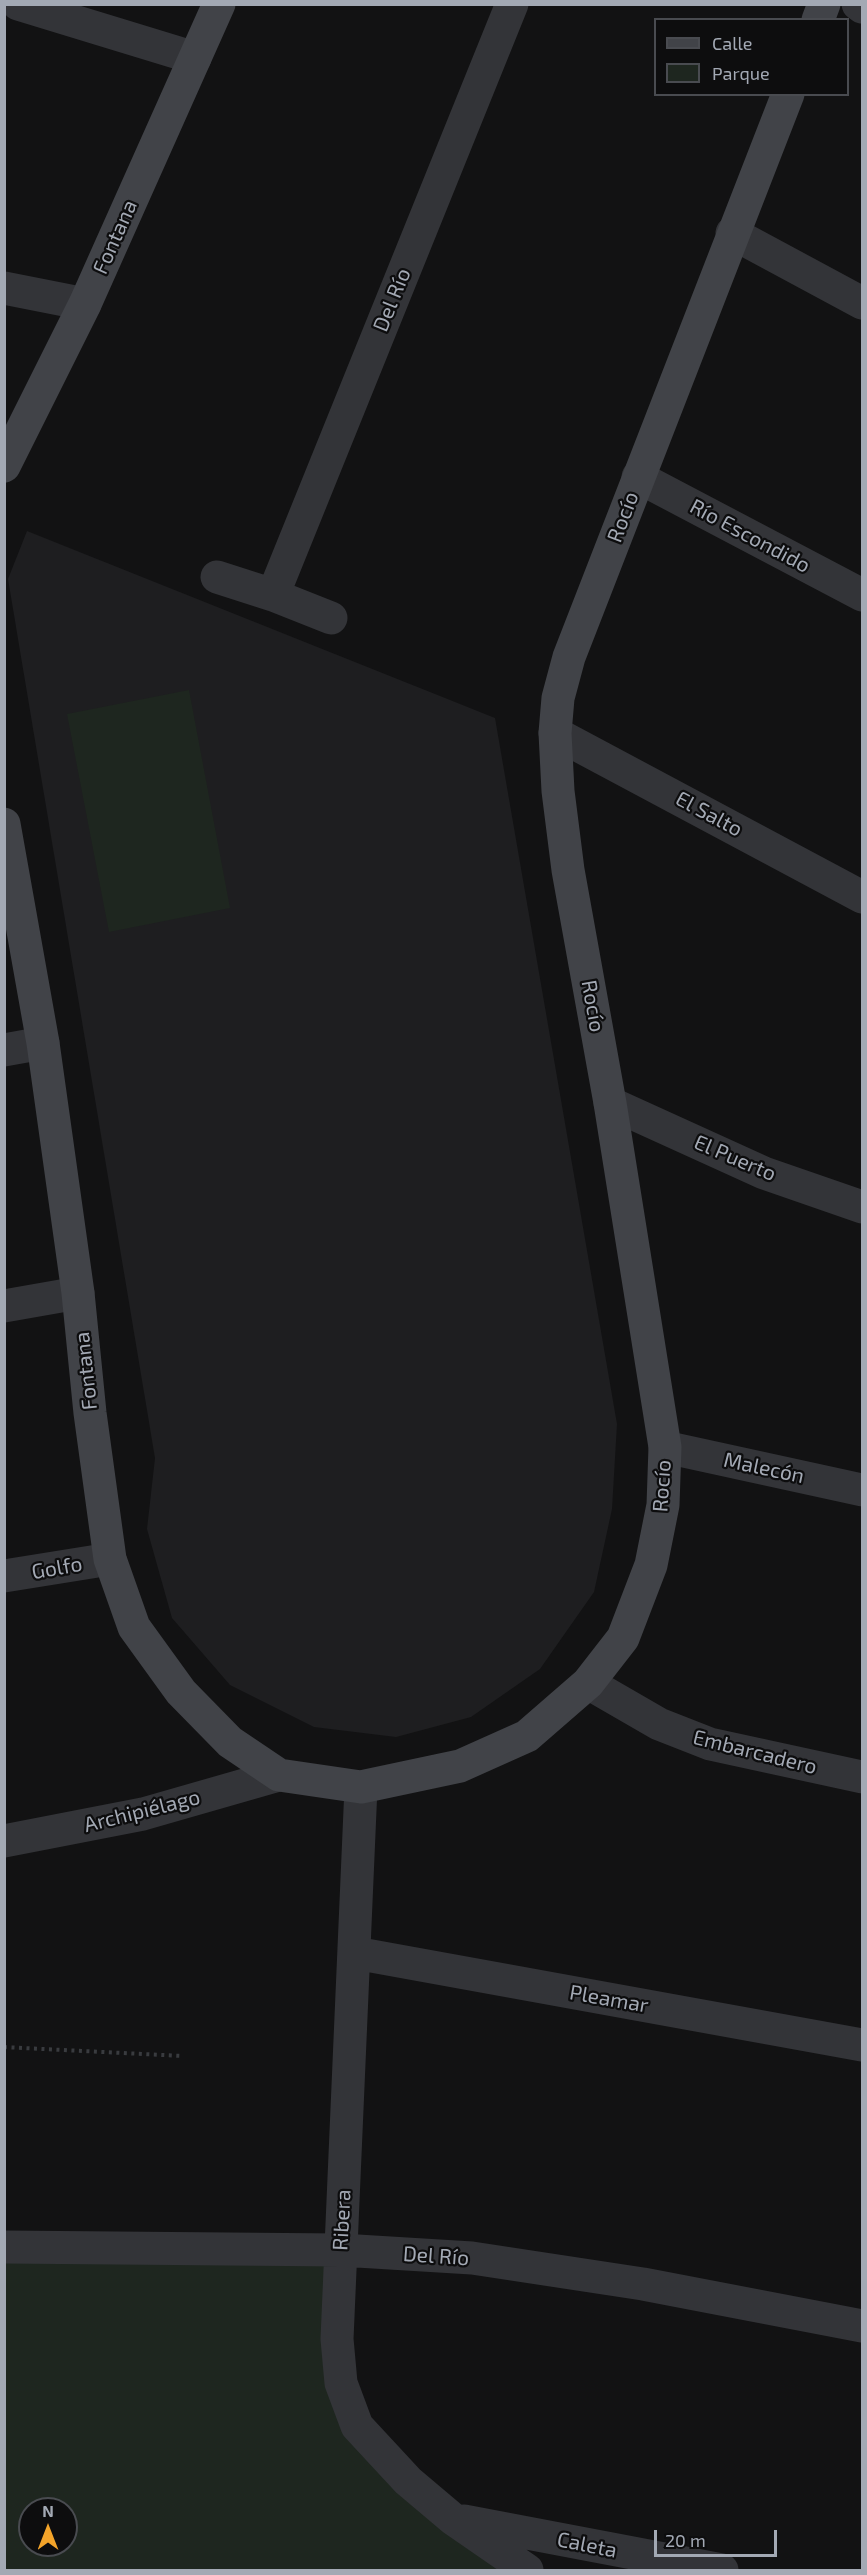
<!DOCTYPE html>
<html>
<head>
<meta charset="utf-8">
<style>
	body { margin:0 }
	#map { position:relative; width:867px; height:2575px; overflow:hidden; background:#121213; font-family:"Exo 2",sans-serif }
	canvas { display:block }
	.frame { position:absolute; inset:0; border:6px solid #a3a9b4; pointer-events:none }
	.legend { position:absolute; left:654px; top:18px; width:195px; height:78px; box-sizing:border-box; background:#0d0d0e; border:2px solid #494b50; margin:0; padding:8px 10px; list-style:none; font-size:18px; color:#a3a9b4 }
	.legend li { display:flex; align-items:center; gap:12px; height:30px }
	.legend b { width:30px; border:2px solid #494b50 }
	.north { position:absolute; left:18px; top:2497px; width:60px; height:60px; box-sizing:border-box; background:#0d0d0e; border:2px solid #494b50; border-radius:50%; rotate:0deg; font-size:16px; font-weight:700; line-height:24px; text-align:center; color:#a3a9b4 }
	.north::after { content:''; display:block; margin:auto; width:21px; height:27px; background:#f3a42a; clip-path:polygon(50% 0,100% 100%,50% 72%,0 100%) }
	.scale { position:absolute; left:654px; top:2530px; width:123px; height:27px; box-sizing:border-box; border:3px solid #a3a9b4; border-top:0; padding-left:8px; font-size:18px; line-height:21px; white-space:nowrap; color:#a3a9b4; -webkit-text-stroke:4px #0d0d0e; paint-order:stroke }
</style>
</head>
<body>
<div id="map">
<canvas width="867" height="2575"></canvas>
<div class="frame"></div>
<ul class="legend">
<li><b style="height:8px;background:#414348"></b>Calle</li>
<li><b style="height:16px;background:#1e261f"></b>Parque</li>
</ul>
<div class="north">N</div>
<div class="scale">20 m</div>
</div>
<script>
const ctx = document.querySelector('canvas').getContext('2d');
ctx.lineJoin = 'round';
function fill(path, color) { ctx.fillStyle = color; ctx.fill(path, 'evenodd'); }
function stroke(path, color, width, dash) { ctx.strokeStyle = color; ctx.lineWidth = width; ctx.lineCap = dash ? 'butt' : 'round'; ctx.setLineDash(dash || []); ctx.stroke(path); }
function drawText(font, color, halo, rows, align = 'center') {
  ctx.font = font + ' "Exo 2",sans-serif'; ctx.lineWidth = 4.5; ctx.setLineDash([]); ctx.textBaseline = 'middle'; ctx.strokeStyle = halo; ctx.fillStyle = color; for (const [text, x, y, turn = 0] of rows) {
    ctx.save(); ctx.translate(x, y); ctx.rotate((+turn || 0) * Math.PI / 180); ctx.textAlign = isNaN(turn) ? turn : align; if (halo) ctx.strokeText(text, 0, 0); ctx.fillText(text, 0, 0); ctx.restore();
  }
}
const built = new Path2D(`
	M27,531L495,718L617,1424L612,1509L594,1592L540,1669L471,1717L396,1737L314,1727L230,1685L172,1618L147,1529L155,1458L8,579Z`);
const green = new Path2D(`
	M189,690L230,908L109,932L67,714Z
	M5,2247L341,2250L357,2426L527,2570H5ZM30,2509H66V2545H30Z`);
const path = new Path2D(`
	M4,2047L182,2056`);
const street = new Path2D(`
	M18,4L195,58
	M858,4L862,7
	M732,233L862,303
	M4,288L85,304
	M638,477L862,595
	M217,577L273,595L331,618
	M273,595L512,4
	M555,733L862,897
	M4,1050L43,1043
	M610,1103L764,1173L862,1207
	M4,1306L78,1293
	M665,1447L862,1490
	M4,1576L110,1559
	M588,1683L659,1724L710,1744L862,1777
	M361,1787L337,2339L341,2383L357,2426L408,2481L453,2519L527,2570
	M4,1841L143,1814L279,1775
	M355,1953L862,2045
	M4,2247L341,2250L472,2258L643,2284L862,2326
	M464,2521L722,2570`);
const secondary = new Path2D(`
	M818,20L824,4
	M4,466L85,304L219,4
	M4,824L43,1043L78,1293L90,1413L110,1559L134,1627L181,1692L230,1742L279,1775L361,1787L460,1766L527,1736L588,1683L623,1638L651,1565L663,1505L665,1447L610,1103L568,870L558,791L555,733L558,698L569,657L788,94`);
const streetNames = [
	["Fontana",115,237,-66],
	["Del Río",392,300,-68],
	["Rocío",623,517,-69],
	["Río Escondido",750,536,28],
	["El Salto",709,814,28],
	["Rocío",593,1006,80],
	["El Puerto",735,1158,23],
	["Fontana",86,1371,-96],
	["Malecón",764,1468,12],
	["Rocío",662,1486,-86],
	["Golfo",57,1568,-10],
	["Embarcadero",755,1752,14],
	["Archipiélago",142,1811,-14],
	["Pleamar",609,1999,10],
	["Ribera",342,2220,-87],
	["Del Río",436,2256,4],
	["Caleta",587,2545,11]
];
fill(built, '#1e1e20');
fill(green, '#1e261f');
stroke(path, '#393b3f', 4, [3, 4.5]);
stroke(street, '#333438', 33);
stroke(secondary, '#414348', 33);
drawText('21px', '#a3a9b4', '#0d0d0e', streetNames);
</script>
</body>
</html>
